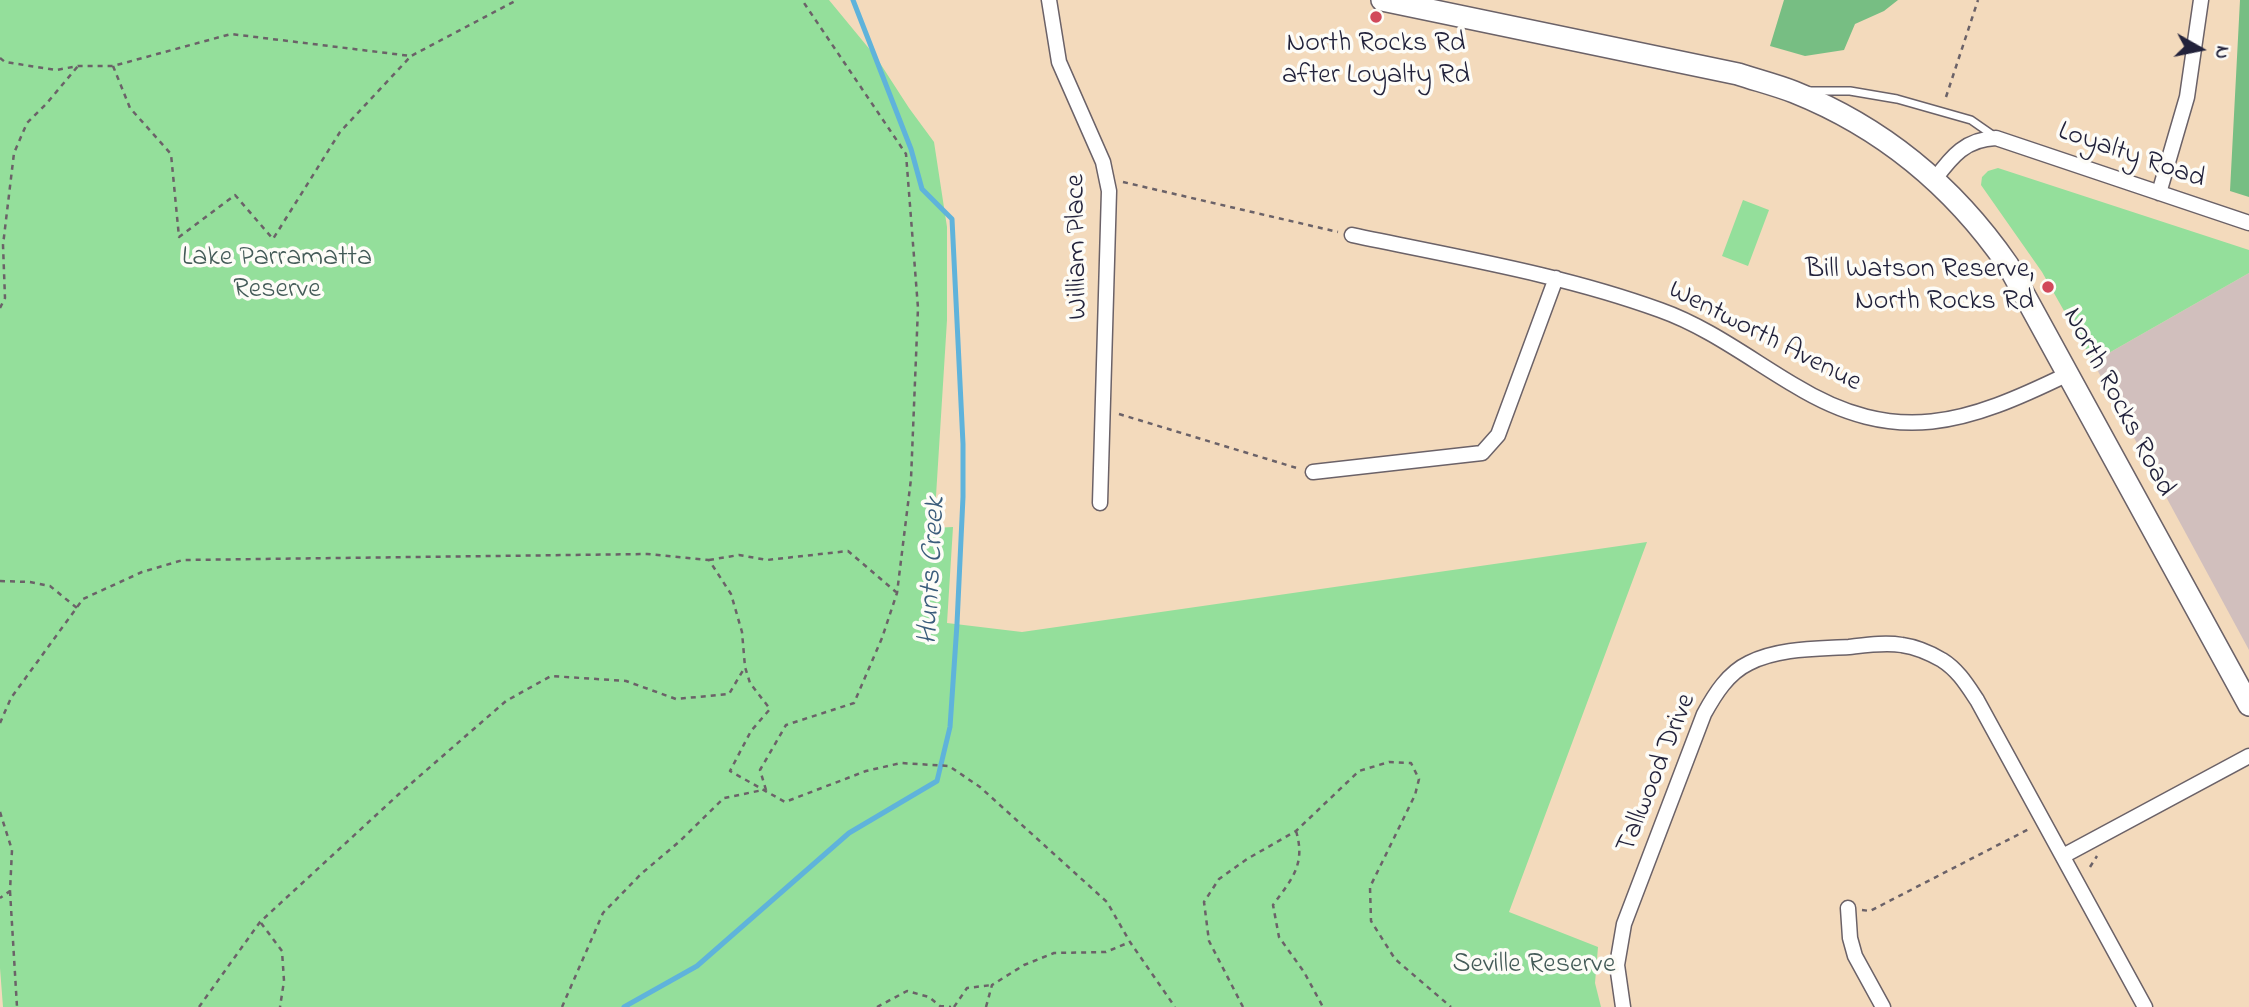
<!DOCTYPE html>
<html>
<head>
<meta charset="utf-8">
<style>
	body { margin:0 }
	#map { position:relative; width:2249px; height:1007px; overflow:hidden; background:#f3dabc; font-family:"Indie Flower",sans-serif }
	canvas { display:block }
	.north { position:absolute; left:2165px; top:14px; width:70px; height:70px; -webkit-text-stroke:5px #fdfcf7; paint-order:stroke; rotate:99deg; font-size:19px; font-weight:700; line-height:28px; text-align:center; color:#22223b }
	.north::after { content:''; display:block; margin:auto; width:24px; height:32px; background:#22223b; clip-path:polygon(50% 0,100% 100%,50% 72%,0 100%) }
</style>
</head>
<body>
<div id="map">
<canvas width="2249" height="1007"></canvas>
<div class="north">N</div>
</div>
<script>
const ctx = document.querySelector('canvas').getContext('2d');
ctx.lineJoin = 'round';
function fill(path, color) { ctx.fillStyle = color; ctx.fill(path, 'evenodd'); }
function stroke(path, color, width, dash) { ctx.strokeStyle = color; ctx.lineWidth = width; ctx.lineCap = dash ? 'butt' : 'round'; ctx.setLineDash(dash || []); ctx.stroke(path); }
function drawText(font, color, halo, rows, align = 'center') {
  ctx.font = font + ' "Indie Flower",sans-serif'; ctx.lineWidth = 7; ctx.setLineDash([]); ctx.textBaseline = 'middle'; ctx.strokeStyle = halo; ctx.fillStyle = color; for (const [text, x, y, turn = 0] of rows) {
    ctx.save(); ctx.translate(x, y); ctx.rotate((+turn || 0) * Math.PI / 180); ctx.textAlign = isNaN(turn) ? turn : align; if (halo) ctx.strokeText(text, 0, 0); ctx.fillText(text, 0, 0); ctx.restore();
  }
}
const industrial = new Path2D(`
	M2249,273V650L2093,362Z`);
const green = new Path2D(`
	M0,0H829L876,57L909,108L934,142L947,227V320L934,528L953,527L947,623L1022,632L1647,542L1509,912L1598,947L1595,983L1601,1007H3L0,968Z
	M1998,168L2249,250V273L2093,362L2042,272L1981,185L1982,177L1988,171Z
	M1743,200L1769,210L1748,266L1722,256Z`);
const forest = new Path2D(`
	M1784,0H1898L1884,11L1855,24L1844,50L1805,56L1770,46Z
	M2240,0H2249V197L2230,191Z`);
const stream = new Path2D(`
	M624,1007L697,966L849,833L937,781L950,727L957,624L963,497V444L952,219L922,189L911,149L853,0`);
const path = new Path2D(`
	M0,58L5,62L56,70L78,66H113L231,34L411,56L517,0
	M113,66L130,108L171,154L179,237L235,195L273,239L340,132L411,56
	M1946,97L1978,0
	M1123,182L1338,232
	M0,308L5,298L3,245L14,153L27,123L47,103L78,66
	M1119,414L1300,469
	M709,560L739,555L767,560L848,551L896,592
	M0,581L30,582L50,586L77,608
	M0,723L11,698L83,599L142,572L183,560L647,554L709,560L731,594L742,632L745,667L750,683L770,709L751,731L730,771L785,802L866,771L901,763L949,766L980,787L1107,902L1130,942L1175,1007
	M766,790L760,770L786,725L854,703L882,638L897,593L911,479L918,308L906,154L802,0
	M0,812L12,850L10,891L0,898
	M1296,831C1306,864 1292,879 1273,905L1279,937L1304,972L1323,1007
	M2090,867L2097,856
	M10,891L17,1007
	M1862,910L1870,911L2031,828
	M261,923L282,951L284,981L280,1007
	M199,1007L260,922L399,794L506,701L551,676L626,681L676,699L729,694L745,667
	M562,1007L603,913L641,874L680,841L724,798L763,790
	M877,1007L907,991L929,997L940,1006L951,1007
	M954,1007L967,988L992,985
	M986,1007L992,985L1024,965L1054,953L1106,952L1130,942
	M1243,1007L1209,941L1204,902L1219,879L1247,859L1296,831L1359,771L1389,762L1411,763L1419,779L1415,795L1370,887L1371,921L1395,959L1451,1007`);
const lane = new Path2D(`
	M1809,91H1850L1897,99L1971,120L1994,136`);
const street = new Path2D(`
	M1049,0L1059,62L1103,162L1109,191L1100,503
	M1935,179C1952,156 1966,139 1996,138L2249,223
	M2159,193L2187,97L2201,0
	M1352,235C1455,257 1561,274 1660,310C1708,327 1750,359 1794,385C1897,448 1967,423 2068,374
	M1313,472L1482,453L1498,435L1556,278
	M2063,856L2249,756
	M1848,908L1850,938L1855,956L1883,1007
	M1623,1007L1617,965L1624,924L1704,714C1715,694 1728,673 1749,663C1779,648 1816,649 1849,647C1866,645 1885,642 1902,645C1916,647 1930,653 1942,660C1958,670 1967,685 1977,700L2145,1007`);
const secondary = new Path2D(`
	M1382,0L1738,74C1756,80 1776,85 1794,92C1884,128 1954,187 2008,265L2249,705`);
const markers = [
	[1376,17,7,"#d1495b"],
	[2048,287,7,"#d1495b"]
];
const poiNames = [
	["North Rocks Rd",1376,45],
	["after Loyalty Rd",1376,77],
	["Bill Watson Reserve,",2034,271,"right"],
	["North Rocks Rd",2034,303,"right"]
];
const streetNames = [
	["Loyalty Road",2131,157,19],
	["William Place",1079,247,-91],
	["Wentworth Avenue",1764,338,27],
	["North Rocks Road",2117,403,62],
	["Tallwood Drive",1658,774,-68]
];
const parkNames = [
	["Lake Parramatta",277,259],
	["Reserve",277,291],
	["Seville Reserve",1534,966]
];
const waterNames = [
	["Hunts Creek",934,571,-87]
];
fill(industrial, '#d1bfbd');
fill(green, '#94df9b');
fill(forest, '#77be83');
stroke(stream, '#5fb3db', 5);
stroke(lane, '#6b6268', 10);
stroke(street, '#6b6268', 17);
stroke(secondary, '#6b6268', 24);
stroke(path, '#6b6268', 2.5, [5, 5]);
stroke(lane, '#fff', 7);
stroke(street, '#fff', 14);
stroke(secondary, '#fff', 21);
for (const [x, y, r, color] of markers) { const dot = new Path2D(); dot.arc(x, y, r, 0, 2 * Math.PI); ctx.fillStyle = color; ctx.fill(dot); stroke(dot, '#fdfcf7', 2.5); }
drawText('28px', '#22223b', '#fdfcf7', poiNames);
drawText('28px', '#22223b', '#fdfcf7', streetNames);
drawText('28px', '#445b58', '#fdfcf7', parkNames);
drawText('italic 30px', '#3a5c7b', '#fdfcf7', waterNames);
</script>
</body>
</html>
